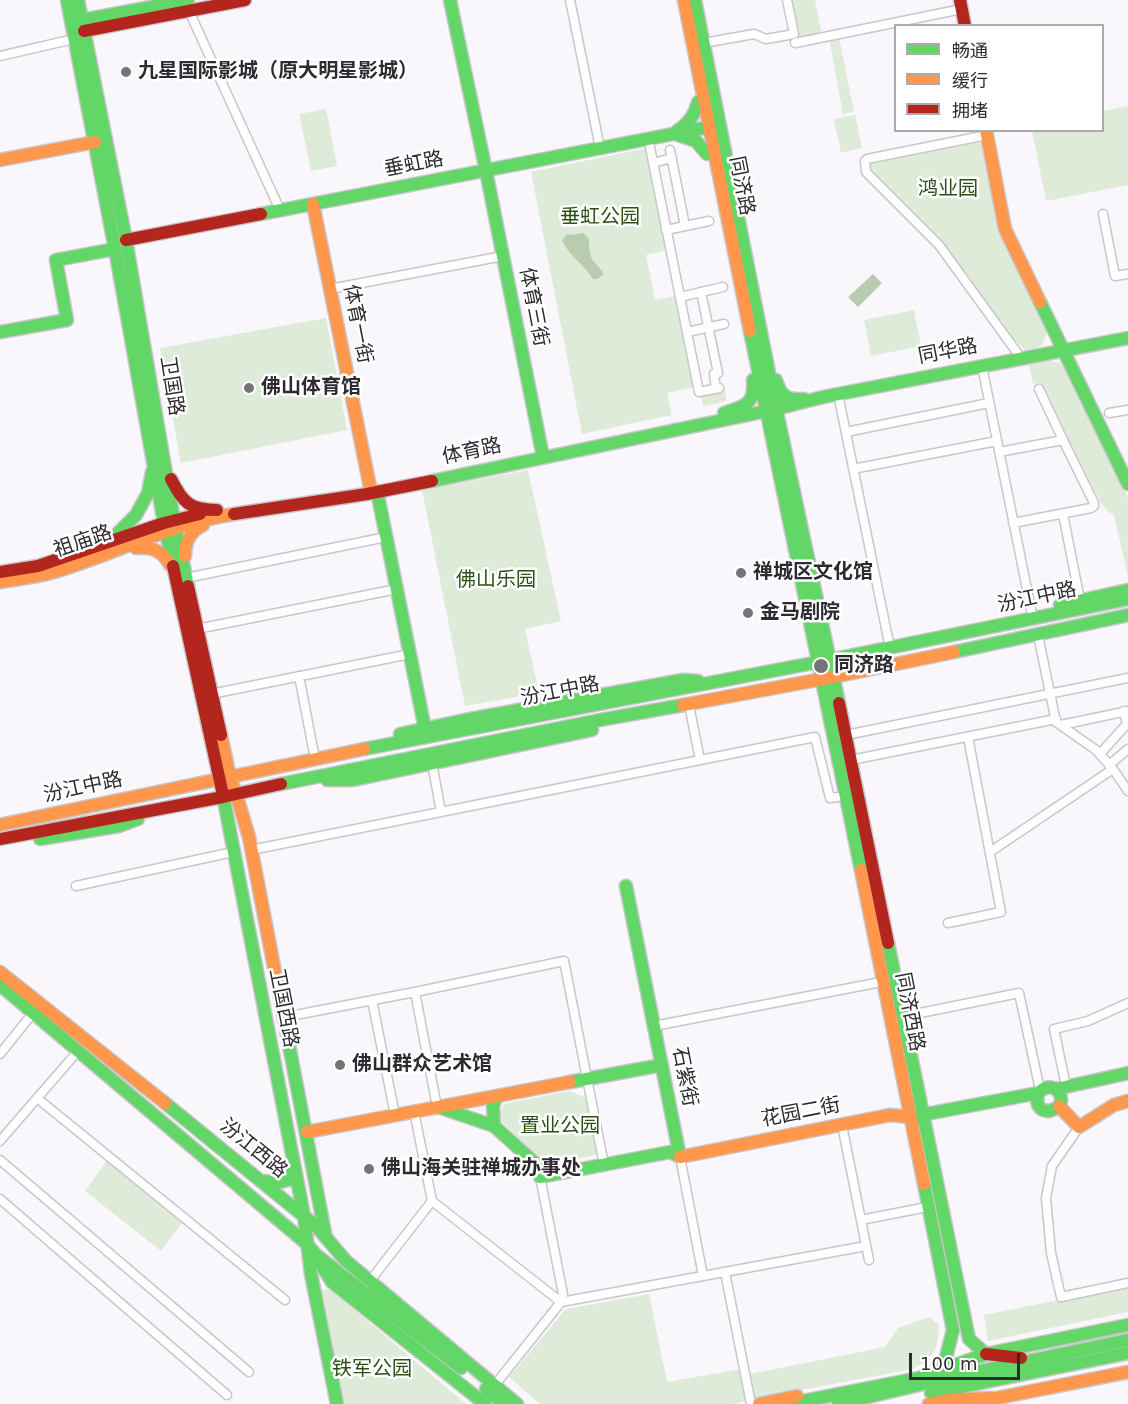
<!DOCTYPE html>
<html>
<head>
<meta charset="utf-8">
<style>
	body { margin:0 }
	#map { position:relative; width:1128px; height:1404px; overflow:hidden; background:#f9f7fb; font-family:"DejaVu Sans","Noto Sans SC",sans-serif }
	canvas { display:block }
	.legend { position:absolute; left:894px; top:24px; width:210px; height:108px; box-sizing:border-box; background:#fff; border:2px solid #abaaad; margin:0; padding:8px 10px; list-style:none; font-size:18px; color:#2e2a31 }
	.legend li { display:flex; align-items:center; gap:12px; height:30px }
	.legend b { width:30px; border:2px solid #abaaad }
	.scale { position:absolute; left:909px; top:1353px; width:111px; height:27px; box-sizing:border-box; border:3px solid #2e2a31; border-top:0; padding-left:8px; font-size:18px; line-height:21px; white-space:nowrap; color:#2e2a31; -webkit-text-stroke:4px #fff; paint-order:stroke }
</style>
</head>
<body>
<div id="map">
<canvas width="1128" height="1404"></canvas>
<ul class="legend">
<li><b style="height:8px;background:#63d668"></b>畅通</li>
<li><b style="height:8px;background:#ff974d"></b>缓行</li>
<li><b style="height:8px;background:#b3261e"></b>拥堵</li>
</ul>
<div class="scale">100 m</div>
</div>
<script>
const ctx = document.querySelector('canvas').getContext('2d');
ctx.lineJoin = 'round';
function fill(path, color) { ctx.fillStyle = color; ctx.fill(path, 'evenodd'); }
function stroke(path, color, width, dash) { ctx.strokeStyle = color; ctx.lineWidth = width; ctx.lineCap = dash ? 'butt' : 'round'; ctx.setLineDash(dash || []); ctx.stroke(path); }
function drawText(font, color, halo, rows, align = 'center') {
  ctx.font = font + ' "DejaVu Sans","Noto Sans SC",sans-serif'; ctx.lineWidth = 5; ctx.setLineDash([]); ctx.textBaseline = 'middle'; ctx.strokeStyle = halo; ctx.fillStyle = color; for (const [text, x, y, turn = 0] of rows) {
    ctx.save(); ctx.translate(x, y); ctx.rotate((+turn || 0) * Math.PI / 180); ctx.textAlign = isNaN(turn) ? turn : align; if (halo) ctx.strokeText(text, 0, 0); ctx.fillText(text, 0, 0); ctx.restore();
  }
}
const green = new Path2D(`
	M789,0H815L822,35L797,40Z
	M839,37L854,112L843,114L829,38Z
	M1128,106V185L1046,201L1032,131L1102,130L1103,111Z
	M326,109L337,166L311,171L299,114Z
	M855,115L862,148L841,153L834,119Z
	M978,142L981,144L999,233L1046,324C1047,341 1043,350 1025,350L1008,333L941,243L869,171L868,166L869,164Z
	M647,148L667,250L646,255L655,300L676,296L694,387L667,393L672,415L582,434L531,172Z
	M914,310L921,346L871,356L864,320Z
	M326,318L347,430L181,463L160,348Z
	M1049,361L1061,363L1066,369L1128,498V577L1114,515L1107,511L1101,503L1041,385L1039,383L1033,384L1029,365Z
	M725,389L726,400L724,402L703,406L701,394Z
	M528,470L561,621L525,629L539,693L465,706L422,490Z
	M569,1091L589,1099L600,1154L547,1165L504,1124C500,1117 500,1111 504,1104Z
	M108,1159L183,1222L161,1251L85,1191Z
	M1128,1286V1312L988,1341L984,1315Z
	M330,1289L466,1404H344L322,1291Z
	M649,1294L667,1382L741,1369L747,1401L733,1404H540L509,1377L566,1309Z
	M929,1317L939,1325C938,1351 935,1355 913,1369L754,1399L750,1374L885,1347L898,1328Z`);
const water = new Path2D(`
	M583,233L589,239C589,262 592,257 604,274L597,279H593C584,264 569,256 562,240L567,234L572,235Z
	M873,274L882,283L858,307L848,297Z`);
const street = new Path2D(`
	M570,0L600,148
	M189,11L280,210
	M709,42L754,34L766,39L794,34L787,0
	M795,43L962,9
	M0,56L74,39
	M987,135L867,159L865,161L866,172L939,245L1021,358
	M650,147L699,392L719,388
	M670,150L685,226
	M653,163L672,158
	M1103,214L1115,276L1128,274
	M666,230L709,221
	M330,289L503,256
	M701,292L718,373L714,374L716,389
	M680,297L723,287
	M687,332L724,324
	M982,366L1033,619
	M1039,389L1063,440
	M838,394L890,648
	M1109,413L1128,410
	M846,432L989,403
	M999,452L1063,440L1094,503V506L1091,508L1013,523
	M853,469L997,441
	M1063,514L1080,600
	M186,578L386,537
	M197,629L397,589
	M1039,640L1056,722L1096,750L1113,769L1128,791
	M299,676L315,759
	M211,694L410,654
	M690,710L700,760
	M1061,725L1128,711
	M846,735L1128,678
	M1100,754L1127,724L1124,711
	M851,760L1056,719
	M432,763L441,812
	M1109,765L1128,749
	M251,850L815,737L830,798L838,797
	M990,852L1113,769
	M76,886L233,852
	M948,923L1001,912L968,737
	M415,992L437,1107
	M372,1000L395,1115
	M910,1015L1019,993L1040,1090
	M285,1017L415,992L564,961L604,1165
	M654,1026L876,983
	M0,1054L33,1013
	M1066,1086L1054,1029L1088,1021L1128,1003
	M37,1098L285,1300
	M414,1111L432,1201L561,1302
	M842,1125L869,1260
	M1079,1127L1052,1166L1046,1198L1051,1253L1061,1297L1128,1283
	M0,1141L78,1051
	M680,1157L703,1276
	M0,1160L249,1372
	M540,1177L563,1294L561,1302
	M0,1199L227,1395
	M861,1220L922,1208
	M725,1272L751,1404
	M373,1277L432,1201
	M498,1381L561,1302L866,1246`);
const fast = new Path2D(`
	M67,0L115,249L164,523L173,566
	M78,0L126,240L174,520L188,586
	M450,0L486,171L542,452
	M695,0L775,403L839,703
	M76,25L82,20L188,0
	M677,131C689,124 695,115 698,102
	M678,135L696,141L707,154
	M261,214L709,127
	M1040,302L1128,484
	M750,331L861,870
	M0,332L67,320L56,260L115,249
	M776,380C781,397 787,400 804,399
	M724,413C745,406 755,405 753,380
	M432,481L776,409L823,397L1128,338
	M377,491L425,729
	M113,538L136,515L148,493L152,472
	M1060,605L1128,590
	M954,652L1128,615
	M400,734L465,720L683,680L698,681
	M364,749L829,660L1128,599
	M327,780H353L592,730
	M281,784L600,720L683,705
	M223,795L304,1216L311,1274L337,1404
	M40,839L119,826L138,819
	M626,886L680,1157
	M888,943L969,1339L986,1354
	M0,985L307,1244L315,1254L461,1368
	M279,993L326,1238
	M570,1082L662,1065
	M1056,1089L1128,1073
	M165,1103L316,1226L346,1261L517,1404
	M438,1107L494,1126L537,1165L540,1177L670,1152L680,1157
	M910,1117L1038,1093C1057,1075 1071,1105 1052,1110C1050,1111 1046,1111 1043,1110C1036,1106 1037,1100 1038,1093
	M494,1126L493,1105L497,1096
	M262,1181L280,1182L289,1180L294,1167
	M924,1184L953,1330L943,1369
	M318,1260L332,1282L485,1404
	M486,1389L503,1404
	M931,1393L1128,1353
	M788,1404L919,1378L986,1354L1128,1325
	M838,1404L961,1375L1128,1340`);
const slow = new Path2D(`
	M684,0L750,331
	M986,130L1005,229L1040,302
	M0,160L95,142
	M313,204L370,487
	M136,548C152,547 162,550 170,565
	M185,556C185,541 190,532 203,525
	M0,582C18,579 37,577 54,572C114,554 171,524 234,514
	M683,705L833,677L954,652
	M221,735L230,777L237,797L249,837L279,993
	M0,825L364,749
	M861,870L924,1184
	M0,972L165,1103
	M1059,1106L1079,1127L1114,1105L1128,1101
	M307,1132L570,1082
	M680,1157L890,1115L910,1117
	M759,1404L797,1396
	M929,1404L954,1399L997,1398L1128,1372`);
const jam = new Path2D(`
	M960,0L965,26
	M84,31L245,0
	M126,240L261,214
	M171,479C183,503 190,510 217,510
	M234,514L367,494L432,481
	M173,566L223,795
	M0,572L38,566L164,523L200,514
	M188,586L221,735
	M839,703L888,943
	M0,839L223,797L281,784
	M986,1354L1021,1358`);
const markers = [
	[126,72,6,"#757278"],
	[249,388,6,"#757278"],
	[741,573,6,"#757278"],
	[748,613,6,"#757278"],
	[821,666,8,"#757278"],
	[340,1065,6,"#757278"],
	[369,1169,6,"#757278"]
];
const poiNames = [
	["九星国际影城（原大明星影城）",138,72],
	["佛山体育馆",261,388],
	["禅城区文化馆",753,573],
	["金马剧院",760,613],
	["同济路",834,666],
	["佛山群众艺术馆",352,1065],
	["佛山海关驻禅城办事处",381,1169]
];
const streetNames = [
	["垂虹路",414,165,-11],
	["同济路",741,186,79],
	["体育三街",533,307,79],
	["体育一街",357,324,79],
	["同华路",948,352,-11],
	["卫国路",171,386,81],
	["体育路",472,452,-12],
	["祖庙路",83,542,-19],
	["汾江中路",1037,598,-12],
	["汾江中路",560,692,-11],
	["汾江中路",83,788,-12],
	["卫国西路",283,1008,79],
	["同济西路",909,1012,79],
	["石紫街",684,1077,79],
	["花园二街",801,1113,-11],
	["汾江西路",253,1149,39]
];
const parkNames = [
	["鸿业园",948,190],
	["垂虹公园",600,218],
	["佛山乐园",496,581],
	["置业公园",560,1127],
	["铁军公园",372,1370]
];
fill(green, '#dfebd9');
fill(water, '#b9ccaf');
stroke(street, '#c9c6cb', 11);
stroke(fast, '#c9c6cb', 15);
stroke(slow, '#c9c6cb', 15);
stroke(jam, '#c9c6cb', 15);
stroke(street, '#fefefe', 8);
stroke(fast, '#63d668', 12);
stroke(slow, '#ff974d', 12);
stroke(jam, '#b3261e', 12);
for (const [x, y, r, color] of markers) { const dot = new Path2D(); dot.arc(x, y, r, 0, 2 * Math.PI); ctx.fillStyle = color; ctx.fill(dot); stroke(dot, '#fff', 2); }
drawText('bold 20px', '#2e2a31', '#fff', poiNames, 'left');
drawText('20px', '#2e2a31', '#fff', streetNames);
drawText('20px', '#2c5015', '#fff', parkNames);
</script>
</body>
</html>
